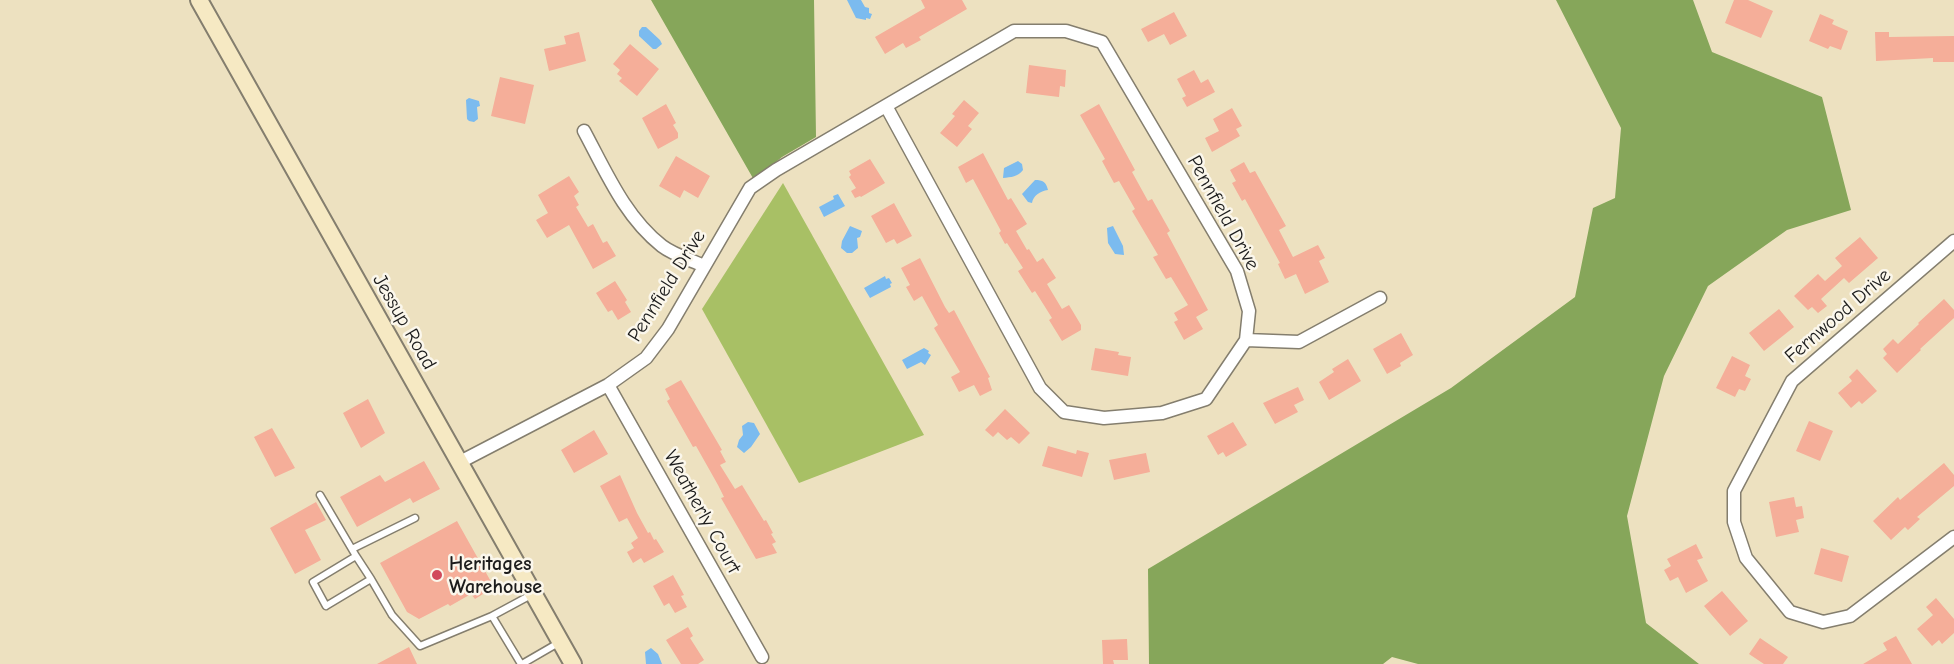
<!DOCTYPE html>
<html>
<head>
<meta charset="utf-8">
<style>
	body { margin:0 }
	canvas { display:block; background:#ede1c0 }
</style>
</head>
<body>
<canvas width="1954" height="664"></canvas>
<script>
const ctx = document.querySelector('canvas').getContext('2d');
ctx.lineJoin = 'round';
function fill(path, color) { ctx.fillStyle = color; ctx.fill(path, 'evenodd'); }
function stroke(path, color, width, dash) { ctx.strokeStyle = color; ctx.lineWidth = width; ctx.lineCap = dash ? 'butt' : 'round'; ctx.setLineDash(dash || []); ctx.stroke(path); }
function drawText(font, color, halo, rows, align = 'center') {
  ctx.font = font + ' "Comic Neue",sans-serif'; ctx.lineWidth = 5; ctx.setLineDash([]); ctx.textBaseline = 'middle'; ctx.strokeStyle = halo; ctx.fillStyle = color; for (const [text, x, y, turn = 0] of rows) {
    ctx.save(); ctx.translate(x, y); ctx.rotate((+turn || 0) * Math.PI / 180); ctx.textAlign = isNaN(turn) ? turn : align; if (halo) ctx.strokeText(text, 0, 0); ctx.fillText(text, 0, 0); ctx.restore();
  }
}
const green = new Path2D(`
	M783,183L924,435L799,483L702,309Z`);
const forest = new Path2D(`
	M651,0H814L816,137L782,157L754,180Z
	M1556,0H1693L1712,52L1822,97L1851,210L1787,230L1708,286L1664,376L1627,516L1646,623L1699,664H1418L1392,657L1383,664H1149L1148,569L1451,388L1575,297L1593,208L1615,198L1621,128Z`);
const water = new Path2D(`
	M847,0H861L865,7L869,8V13L872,14L870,19L866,18V20L856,18Z
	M642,27H646L660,40L662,44L656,49H653L639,36V31Z
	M469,98L479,101L480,106L477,107L478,119L474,122L469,121L467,119L466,100Z
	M1018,161L1022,164L1023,170C1018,177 1011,177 1003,178L1004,168Z
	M1035,180C1043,180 1046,182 1048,190C1040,191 1033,196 1032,203L1028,202L1022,194Z
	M838,194L845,206L824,217L819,207L834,199L833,196Z
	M850,226L862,231L860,237L857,238L858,248L852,253H847L841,248L842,241Z
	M1113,226L1123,246L1124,255L1115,254L1108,243L1107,228Z
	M885,276L886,279L889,278L892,283L890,284L891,287L870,298L864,288Z
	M924,348L929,351L928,353L931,355L925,365L921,362L907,369L902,360Z
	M748,422L754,423L760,434L751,447L744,453L737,447L739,440L743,435L742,426Z
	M651,648L658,654L662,664H646L645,652Z`);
const building = new Path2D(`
	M921,0H962L967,9L919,37L921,40L906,48L903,43L885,54L875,37L925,8Z
	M1734,0H1748L1773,11L1761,38L1725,23Z
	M1174,12L1187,36L1170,45L1164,34L1148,42L1141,29Z
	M1820,14L1834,20L1832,24L1848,31L1841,50L1830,46L1828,49L1809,41Z
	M579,32L586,61L549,71L544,49L566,44L564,36Z
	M1875,32H1889V37L1954,36V62H1933V58L1876,61Z
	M630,44L659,69L637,96L619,81L622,78L617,74L620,70L613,64Z
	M1029,65L1066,70L1065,87L1060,86L1059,97L1026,93Z
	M1194,70L1201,83L1208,79L1215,92L1187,107L1182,98L1186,96L1177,79Z
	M500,77L534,85L525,124L491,116Z
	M964,100L979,113L968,126L972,129L957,147L940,133L955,116L952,114Z
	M666,104L676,123L673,125L678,133V138L658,149L642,118Z
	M1099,104L1135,170L1132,172L1148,201L1152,199L1170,231L1167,233L1208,310L1196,317L1203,329L1184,340L1174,322L1178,320L1174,313L1188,305L1171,277L1166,279L1153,257L1158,255L1132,211L1135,209L1119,181L1114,183L1102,161L1105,159L1080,115Z
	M1232,108L1242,126L1236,129L1240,136L1212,152L1205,138L1219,131L1213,119Z
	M983,153L1008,200L1011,198L1027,224L1016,231L1027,250L1029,249L1037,262L1043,258L1056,278L1047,284L1062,309L1069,305L1081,325V330L1062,341L1049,320L1052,318L1035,291L1032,293L1018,271L1023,268L1007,243L1005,244L999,233L1001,231L973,179L966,183L958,167Z
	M676,156L710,176L698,198L684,190L680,198L659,186Z
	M870,159L885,183L861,197L860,196L855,198L851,191L856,188L849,177L851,175L849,171Z
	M1244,162L1250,173L1255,171L1286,226L1279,230L1293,257L1318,245L1325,258L1319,261L1329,282L1305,294L1296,274L1285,279L1278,264L1280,263L1245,199L1242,201L1232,183L1236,181L1230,170Z
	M569,176L579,192L574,196L579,205L576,207L588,227L593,224L603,243L607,241L616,256L593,269L569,225L547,238L536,220L548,213L538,195Z
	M894,203L912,236L897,244L894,239L886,243L871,216Z
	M1860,237L1878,258L1849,283L1844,278L1821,299L1827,306L1818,313L1812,307L1808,310L1794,296L1818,274L1825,281L1842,266L1835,258Z
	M920,258L945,307L949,313L954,310L990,377L988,378L992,390L980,396L974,385L959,392L951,377L960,372L934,328L938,325L922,296L914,301L906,287L910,285L901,268Z
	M615,281L627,300L625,302L631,312L618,320L612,310L608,312L596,293Z
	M1944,299L1954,310V318L1920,349L1921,350L1897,373L1883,358L1887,354L1883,349L1893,339L1898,344L1919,324L1918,323Z
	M1779,309L1794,327L1764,351L1749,333Z
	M1401,333L1413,355L1400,363L1401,366L1387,374L1373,349Z
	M1095,348L1119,352L1118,355L1131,357L1128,376L1091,370Z
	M1732,356L1750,365L1745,376L1751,379L1745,391L1739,389L1735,397L1716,388Z
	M1348,359L1361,381L1329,400L1319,382L1334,372L1332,369Z
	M1857,369L1877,391L1862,404L1859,401L1851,408L1838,393L1852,381L1849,377Z
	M681,380L722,450L720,451L726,462L720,465L735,489L742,485L764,521L766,520L773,533L771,534L776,542L772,544L777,553L756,559L721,498L724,497L718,485L696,446L693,447L667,401L670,399L665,389Z
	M1298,387L1304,400L1294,405L1298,412L1275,424L1263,403Z
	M368,399L385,433L361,448L343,413Z
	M1005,409L1030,433L1019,444L1011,437L1007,440L998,432L993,437L985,430Z
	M1809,421L1833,431L1820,461L1796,451Z
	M1233,422L1247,445L1226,457L1223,452L1218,455L1207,436Z
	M272,428L295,468L275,477L254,437Z
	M594,430L608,454L574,473L561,450Z
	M1048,446L1076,454L1077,450L1089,453L1082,477L1042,466Z
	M1146,453L1150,472L1114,480L1109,460Z
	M424,461L440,489L413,503L410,498L357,527L340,497L380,475L385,482Z
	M1944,463L1954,475V486L1917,517L1920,519L1908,530L1905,527L1891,540L1873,521L1898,497L1900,500Z
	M620,475L637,513L648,533L650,532L654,540L656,539L664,552L644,563L641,558L633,563L627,552L634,548L631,543L638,538L627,518L619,522L600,486Z
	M1794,497L1796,507L1802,506L1804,518L1796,520L1799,532L1776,537L1769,502Z
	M316,502L326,520L305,530L321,560L295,574L270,528Z
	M457,521L494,587L475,599L471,594L450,606L448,604L419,619L407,612L380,563Z
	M1696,544L1703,558L1697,560L1708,581L1686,593L1678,577L1670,581L1664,570L1671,566L1667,559Z
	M1821,548L1849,556L1842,582L1814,574Z
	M673,575L684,595L681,596L687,607L675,613L669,603L664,606L653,586Z
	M1722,591L1748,621L1730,636L1704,606Z
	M1936,598L1954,619V633L1942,644L1939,640L1932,646L1917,629L1933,615L1926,607Z
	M688,627L693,636L690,638L704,660L698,664H681L666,640Z
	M1896,636L1912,664H1863L1887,650L1883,643Z
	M1760,638L1788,657L1783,664H1764L1749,654Z
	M1127,639L1128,660H1113L1114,664H1103L1102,640Z
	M409,647L417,664H377Z`);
const lane = new Path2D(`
	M320,495L356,556L313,582L326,606L371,579L392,615L420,646L492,616L521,664
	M352,549L415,518
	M356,556L371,579
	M492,616L531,595
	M522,664L560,642`);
const street = new Path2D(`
	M584,131C606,172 625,217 662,246C674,255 691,260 704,266
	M1954,241L1792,381L1734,491V522L1746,558L1790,612L1823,622L1850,616L1954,537
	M1246,340L1299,342L1380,298
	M608,385L762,657
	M460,462L608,385L646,358L668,329L750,188L776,170L1014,31H1066L1102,42L1237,271L1249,311L1246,340L1206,399L1162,413L1104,418L1064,412L1040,388L886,106`);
const secondary = new Path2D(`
	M199,0L573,664`);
const markers = [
	[437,575,6,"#d1495b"]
];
const streetNames = [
	["Pennfield Drive",1223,213,61],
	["Pennfield Drive",667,286,-58],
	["Fernwood Drive",1838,316,-41],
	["Jessup Road",404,322,60],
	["Weatherly Court",702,512,61]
];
const poiNames = [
	["Heritages",449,564],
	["Warehouse",449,587]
];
fill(green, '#a8c065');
fill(forest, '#86a65a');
fill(water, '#7bbbef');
fill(building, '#f5ae99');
stroke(lane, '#847e6e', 9);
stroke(street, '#847e6e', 15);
stroke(secondary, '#847e6e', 20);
stroke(lane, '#fff', 6);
stroke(street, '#fff', 12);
stroke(secondary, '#f6e9c3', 16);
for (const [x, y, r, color] of markers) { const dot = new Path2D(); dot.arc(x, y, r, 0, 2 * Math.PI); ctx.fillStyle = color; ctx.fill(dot); stroke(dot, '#fbf7ec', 2); }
drawText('20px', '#1c1c1c', '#fbf7ec', streetNames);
drawText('bold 20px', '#1c1c1c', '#fbf7ec', poiNames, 'left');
</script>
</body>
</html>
